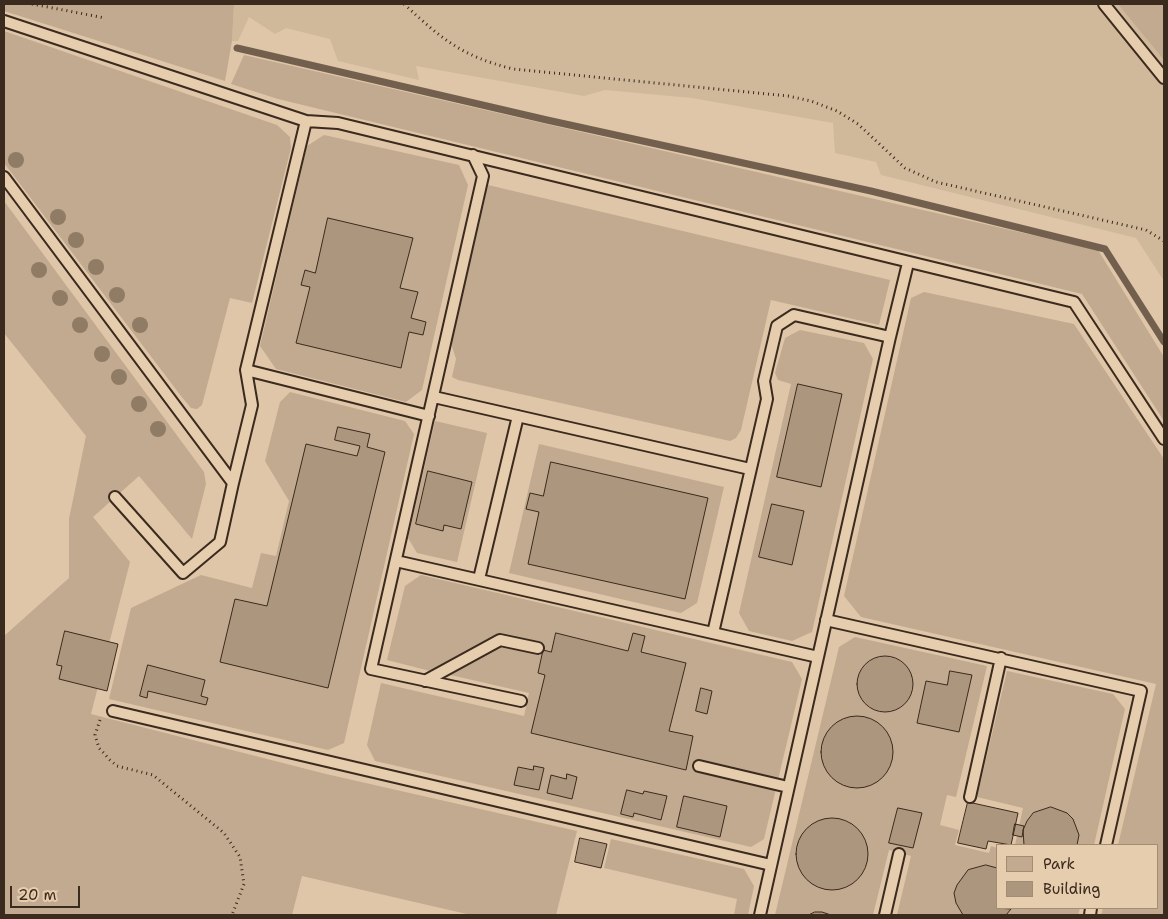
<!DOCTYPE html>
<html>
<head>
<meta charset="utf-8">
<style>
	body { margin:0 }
	#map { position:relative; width:1168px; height:919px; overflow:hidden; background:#dfc6a8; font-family:"Shantell Sans",sans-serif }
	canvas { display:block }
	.frame { position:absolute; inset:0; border:5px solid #3b2a1e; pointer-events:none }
	.legend { position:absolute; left:996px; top:844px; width:162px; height:65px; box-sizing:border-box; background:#e6cdae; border:1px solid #a28c74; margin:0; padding:6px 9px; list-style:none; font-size:15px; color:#3b2a1e }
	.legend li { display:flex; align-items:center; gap:10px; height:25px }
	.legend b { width:25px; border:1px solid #a28c74 }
	.scale { position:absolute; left:10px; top:886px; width:70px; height:22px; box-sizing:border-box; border:2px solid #3b2a1e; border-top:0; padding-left:6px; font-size:15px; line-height:18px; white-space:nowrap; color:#3b2a1e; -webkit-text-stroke:4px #e6cdae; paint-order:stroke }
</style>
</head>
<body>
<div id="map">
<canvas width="1168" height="919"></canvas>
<div class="frame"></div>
<ul class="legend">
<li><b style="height:14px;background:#c1aa8f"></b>Park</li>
<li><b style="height:14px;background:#ac967e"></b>Building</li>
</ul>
<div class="scale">20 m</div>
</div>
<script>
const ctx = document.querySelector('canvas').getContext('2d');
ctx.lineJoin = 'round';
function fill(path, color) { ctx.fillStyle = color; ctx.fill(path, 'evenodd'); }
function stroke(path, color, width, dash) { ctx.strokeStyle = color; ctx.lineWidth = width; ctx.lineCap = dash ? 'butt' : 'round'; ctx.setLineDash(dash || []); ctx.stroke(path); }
const built = new Path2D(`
	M234,4H1164V281L1136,238L881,175L876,162L835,153L833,123L692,98L605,90L584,96L416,66L419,80L338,61L330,39L286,28L275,34L249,17L238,41H232Z`);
const green = new Path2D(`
	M4,4H234L232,41L225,81L4,11Z
	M1118,4H1164V60Z
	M4,31L277,125L290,137L291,148L252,303L230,298L202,405L197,409L191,408L181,396L4,163Z
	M244,55L1098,250L1164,357V421L1082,294L278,99L231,84Z
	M324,135L459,165L468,185L422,390L406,402L276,369L260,346L307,146Z
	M488,185L890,280L879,325L771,300L741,430L736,438L730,441L458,380L452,377L456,359L451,343Z
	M4,201L204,472L206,484L192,539L139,476L93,517L130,562L91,714L326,774L577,831L556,915H471L302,876L292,915H4V636L69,578V519L86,436L4,333Z
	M924,292L1074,324L1164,459V915H1101L1103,908H1157V845H1118L1156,684L861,617L844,596L911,298Z
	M800,330L864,343L873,359L812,632L792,641L749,631L739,613L791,384L778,380L775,373L785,338Z
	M290,392L405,421L414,434L344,743L328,750L109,699L131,608L201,575L252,588L261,553L276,556L289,501L265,461L280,402Z
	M435,421L487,433L457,562L417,553L408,538Z
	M539,444L724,487L697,603L681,613L509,573Z
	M421,575L792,662L802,679L764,839L751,847L375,761L367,745L381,683L524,716L529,693L446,674L500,647L540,655L542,644L498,635L430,671L387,660L405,586Z
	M855,637L987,666L956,797L947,795L940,825L959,830L955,845L989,853L991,846L997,848V908H1080L1078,915H897L911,856L889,850L873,915H775L839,647Z
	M1007,671L1113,694L1125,709L1094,845H1015L1023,808L977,797Z
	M611,839L744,869L754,886L748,915H734L737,899L604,868Z`);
const stream = new Path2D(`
	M237,48L547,120L871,191L1105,249L1164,342`);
const building = new Path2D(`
	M328,218L413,238L400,288L418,292L411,318L426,322L423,335L409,332L401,368L296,343L310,287L301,285L305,270L315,273Z
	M798,384L842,394L821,487L777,477Z
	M338,427L370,434L367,447L385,452L328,688L220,662L235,599L267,606L306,444L357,456L360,446L335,440Z
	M551,462L708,498L685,599L528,564L539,512L526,509L530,493L543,496Z
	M428,471L472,482L461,529L444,525L443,531L416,524Z
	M772,504L804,511L792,565L759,557Z
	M65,631L118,644L107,691L59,679L62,666L57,665Z
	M556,633L628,651L633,633L645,636L641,652L686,663L669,731L693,736L686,770L531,733L545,675L538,673L543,650L551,652Z
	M857 684a28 28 0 1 1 56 0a28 28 0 1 1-56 0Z
	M148,665L205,680L201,696L208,698L206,705L148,691L147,698L140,696Z
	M950,671L972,675L959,732L917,723L926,681L947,685Z
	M701,688L712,691L707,714L696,711Z
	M821 752a36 36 0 1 1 72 0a36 36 0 1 1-72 0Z
	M534,766L544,768L539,790L514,785L518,767L533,770Z
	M567,774L577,777L572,799L547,793L551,775L566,779Z
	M627,790L643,794L644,791L667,796L661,820L634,813L633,817L621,814Z
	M684,796L727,806L720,837L677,827Z
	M968,802L1018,813L1011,845L988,841L986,849L958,843Z
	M1051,807L1067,813L1073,819L1079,835L1077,845H1024L1023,830L1027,821L1033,813Z
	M898,808L922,813L913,848L889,843Z
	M796 854a36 36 0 1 1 72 0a36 36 0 1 1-72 0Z
	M1015,824L1024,826L1022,837L1013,835Z
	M580,838L607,844L601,868L575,862Z
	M986,865L997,868V908L1011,909L1006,915H963L956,903L954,893L957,885L968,870Z
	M815,912H822L831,915H809Z`);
const path = new Path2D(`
	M32,4L105,18
	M404,4C442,39 461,56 513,69L788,96L811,101L837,111L858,124L905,168L936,182L1146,230L1164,241
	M100,720L95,735L99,748L110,760L117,766L153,775L224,833L240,857L244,884L232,915`);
const service = new Path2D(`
	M1104,4L1164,78
	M4,21L306,121L338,123L1074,302L1164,439
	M473,155L483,176L371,669L521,701
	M4,177L233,483L220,542L183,573L115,497
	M890,337L908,263
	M246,370L429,416
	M434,397L750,469
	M233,483L252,405L246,370L306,121
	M396,561L818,657
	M479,579L518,416
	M826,620L1141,691L1106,845
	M713,633L767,399L764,381L777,326L794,315L890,337L760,915
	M425,681L500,640L538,648
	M113,711L771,865
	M699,766L788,787
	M970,797L1001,658
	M885,915L899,854
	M1090,915L1091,908`);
const trees = [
	[16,160],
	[58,217],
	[76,240],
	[96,267],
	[39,270],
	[117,295],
	[60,298],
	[80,325],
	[140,325],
	[102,354],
	[119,377],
	[139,404],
	[158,429]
];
fill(built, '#d0b89b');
fill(green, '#c1aa8f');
stroke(stream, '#735f4d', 7);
fill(building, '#ac967e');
stroke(building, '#3b2a1e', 1);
stroke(service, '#3b2a1e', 14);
stroke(path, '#3b2a1e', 3, [1, 4]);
stroke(service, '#e6cdae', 10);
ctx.fillStyle = '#907b65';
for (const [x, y] of trees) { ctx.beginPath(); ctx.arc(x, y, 8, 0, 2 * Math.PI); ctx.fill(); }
</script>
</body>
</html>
